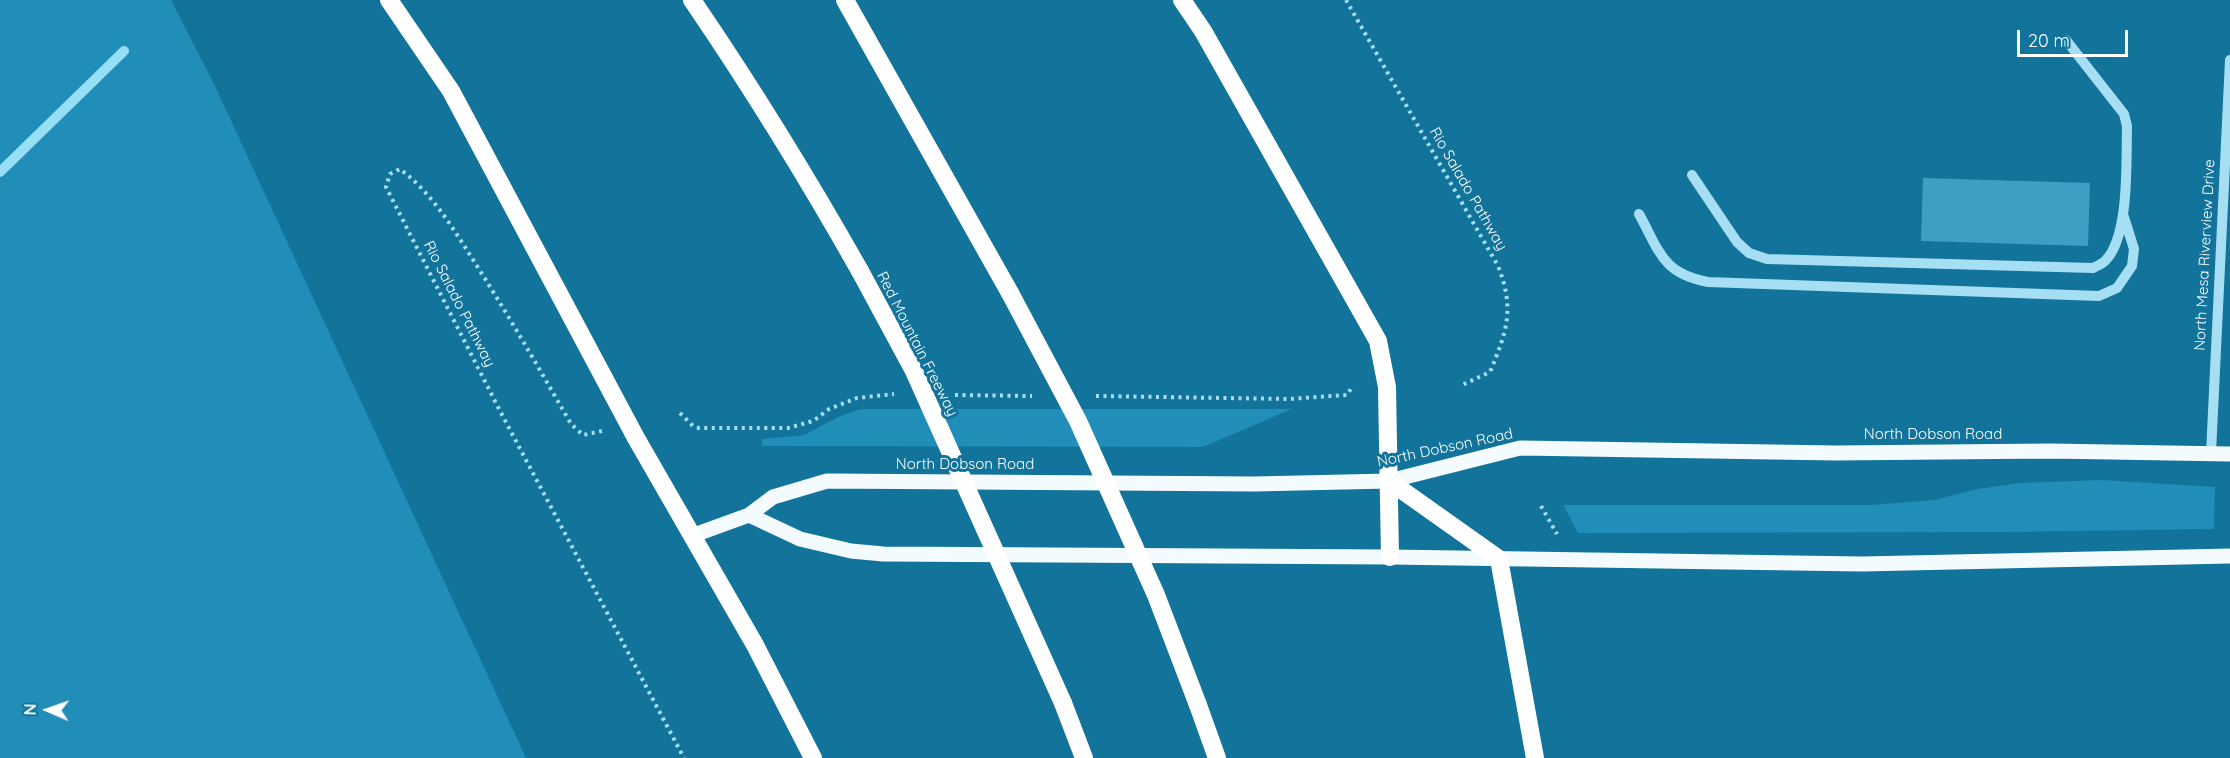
<!DOCTYPE html>
<html>
<head>
<meta charset="utf-8">
<style>
	body { margin:0 }
	#map { position:relative; width:2230px; height:758px; overflow:hidden; background:#12739b; font-family:Quicksand,sans-serif }
	canvas { display:block }
	.north { position:absolute; left:18px; top:680px; width:60px; height:60px; -webkit-text-stroke:4px #12739b; paint-order:stroke; rotate:272deg; font-size:16px; font-weight:700; line-height:24px; text-align:center; color:#fff }
	.north::after { content:''; display:block; margin:auto; width:21px; height:27px; background:#fff; clip-path:polygon(50% 0,100% 100%,50% 72%,0 100%) }
	.scale { position:absolute; left:2017px; top:30px; width:111px; height:27px; box-sizing:border-box; border:3px solid #fff; border-top:0; padding-left:8px; font-size:18px; line-height:21px; white-space:nowrap; color:#fff; -webkit-text-stroke:4px #12739b; paint-order:stroke }
</style>
</head>
<body>
<div id="map">
<canvas width="2230" height="758"></canvas>
<div class="north">N</div>
<div class="scale">20 m</div>
</div>
<script>
const ctx = document.querySelector('canvas').getContext('2d');
ctx.lineJoin = 'round';
function fill(path, color) { ctx.fillStyle = color; ctx.fill(path, 'evenodd'); }
function stroke(path, color, width, dash) { ctx.strokeStyle = color; ctx.lineWidth = width; ctx.lineCap = dash ? 'butt' : 'round'; ctx.setLineDash(dash || []); ctx.stroke(path); }
function drawText(font, color, halo, rows, align = 'center') {
  ctx.font = font + ' Quicksand,sans-serif'; ctx.lineWidth = 6; ctx.setLineDash([]); ctx.textBaseline = 'middle'; ctx.strokeStyle = halo; ctx.fillStyle = color; for (const [text, x, y, turn = 0] of rows) {
    ctx.save(); ctx.translate(x, y); ctx.rotate((+turn || 0) * Math.PI / 180); ctx.textAlign = isNaN(turn) ? turn : align; if (halo) ctx.strokeText(text, 0, 0); ctx.fillText(text, 0, 0); ctx.restore();
  }
}
const green = new Path2D(`
	M0,0H171L215,86L526,758H0Z
	M861,409H1292L1203,447L762,446V439L804,435L840,416Z
	M2101,480L2215,487L2214,529L2005,532L1578,533L1563,505H1870L1935,500L1977,489L2021,483Z`);
const stream = new Path2D(`
	M0,172L124,51`);
const building = new Path2D(`
	M1923,178L2090,183L2088,246L1921,241Z`);
const path = new Path2D(`
	M1346,0L1498,266C1515,309 1507,331 1490,372L1460,386
	M955,395L1032,396
	M1096,396L1289,399L1347,395L1352,387
	M680,413L693,426L699,428H788L813,421L829,409L857,398L894,394
	M602,431L583,435L571,424C540,370 510,318 477,266C454,230 434,195 400,169L390,174L386,187L499,409L684,758
	M1541,506L1557,534`);
const minor = new Path2D(`
	M1692,175L1737,242L1749,253L1767,259L2093,268C2097,266 2102,264 2105,261C2130,237 2126,159 2127,126L2124,114L2066,40
	M1639,214C1660,252 1662,273 1708,282L2099,296L2117,288L2132,266L2134,249L2124,217
	M2211,453L2230,60`);
const major = new Path2D(`
	M749,515L800,539L851,551L883,554L1390,557L1862,564L2230,556
	M694,535L749,515L773,497L827,481L1254,484L1389,481L1520,448L1836,453L2050,451L2230,454`);
const highway = new Path2D(`
	M389,0L451,91L636,438L755,645L813,758
	M692,0C752,88 808,179 860,271
	M845,0L1010,293
	M1182,0L1203,31L1378,341L1387,387L1390,557
	M1389,481L1499,559L1535,758
	M1063,703L1084,758
	M1198,705L1217,758`);
const highwayBridge = new Path2D(`
	M860,271L914,371L1063,703
	M1010,293L1078,421L1156,595L1198,705`);
const streetNames = [
	["Rio Salado Pathway",1468,189,60],
	["North Mesa Riverview Drive",2205,255,-87],
	["Rio Salado Pathway",459,304,63],
	["Red Mountain Freeway",917,344,63],
	["North Dobson Road",1933,434],
	["North Dobson Road",1445,448,-12],
	["North Dobson Road",965,464]
];
fill(green, '#208eb8');
stroke(stream, '#97def7', 10);
fill(building, '#3e9fc4');
stroke(path, '#a6def4', 4, [3, 4.5]);
stroke(minor, '#a6def4', 10);
stroke(major, '#f3fbff', 15);
stroke(highway, '#fff', 18);
stroke(highwayBridge, '#fff', 18);
drawText('15px', '#fff', '#12739b', streetNames);
</script>
</body>
</html>
